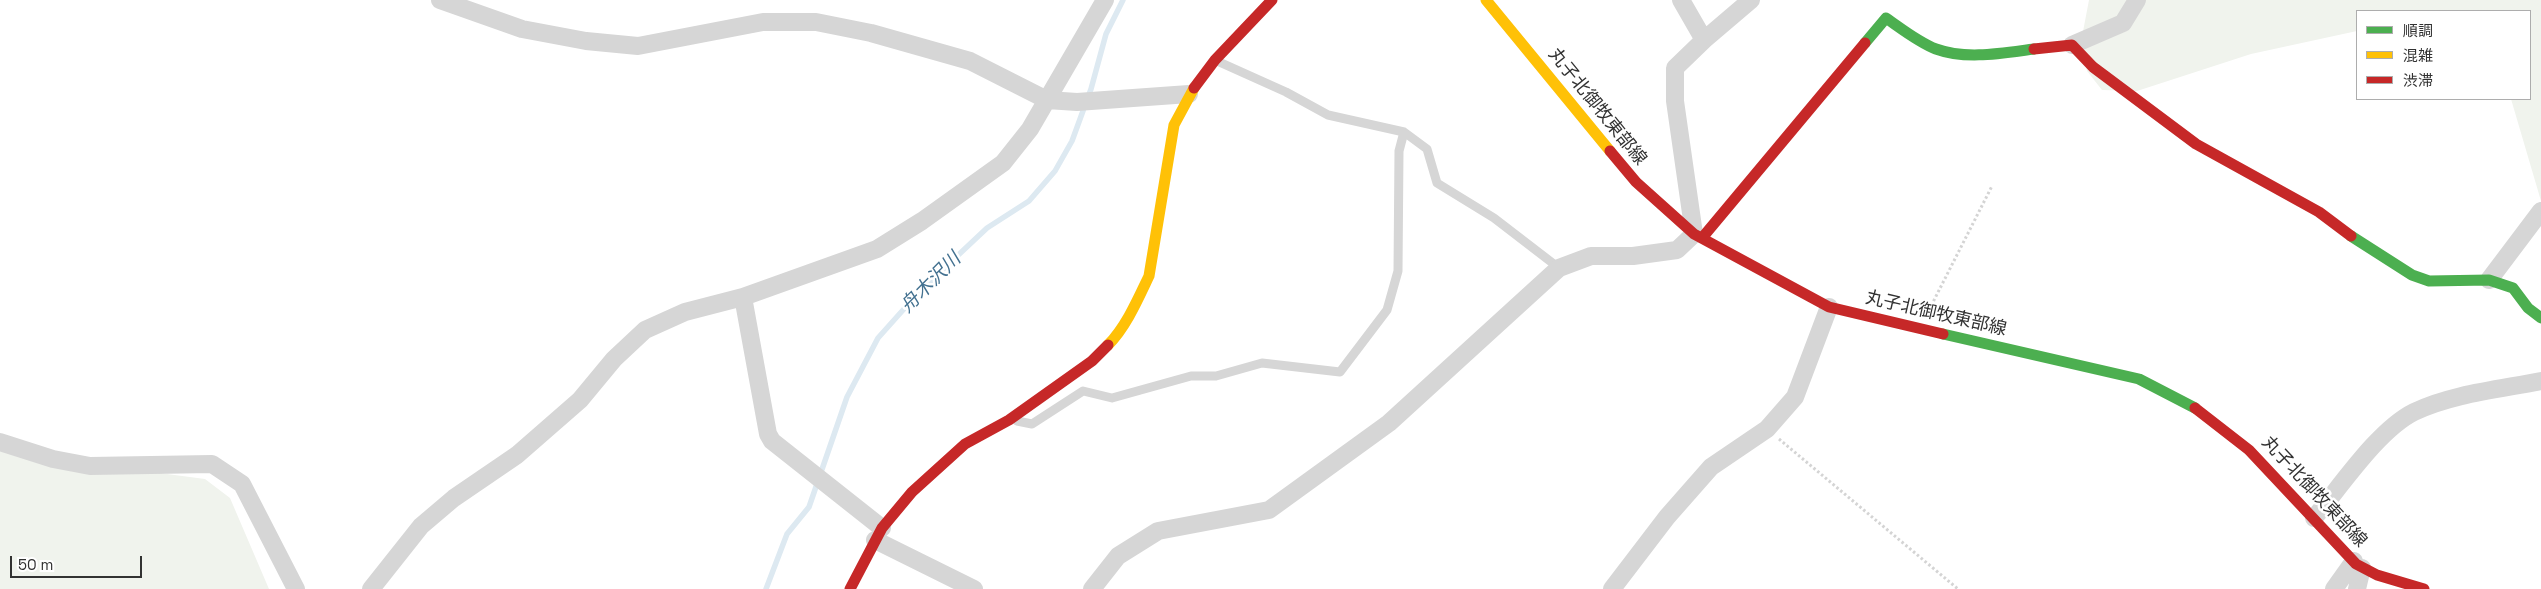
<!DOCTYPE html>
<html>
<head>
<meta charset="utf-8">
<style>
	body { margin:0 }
	#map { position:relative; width:2541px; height:589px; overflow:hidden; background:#fff; font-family:"Space Grotesk","Noto Sans JP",sans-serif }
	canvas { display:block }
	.legend { position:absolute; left:2356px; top:10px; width:175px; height:90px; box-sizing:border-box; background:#fff; border:1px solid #adadad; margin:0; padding:6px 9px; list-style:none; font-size:15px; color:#323232 }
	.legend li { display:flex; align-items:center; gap:10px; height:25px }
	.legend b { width:25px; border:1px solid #adadad }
	.scale { position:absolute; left:10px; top:556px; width:132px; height:22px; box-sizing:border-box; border:2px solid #323232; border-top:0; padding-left:6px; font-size:15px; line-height:18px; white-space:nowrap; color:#323232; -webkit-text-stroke:4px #fff; paint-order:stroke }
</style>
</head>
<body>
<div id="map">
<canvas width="2541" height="589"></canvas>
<ul class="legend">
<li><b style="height:6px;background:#4caf50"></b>順調</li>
<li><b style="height:6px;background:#ffc107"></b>混雑</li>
<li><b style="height:6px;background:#c62828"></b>渋滞</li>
</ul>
<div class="scale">50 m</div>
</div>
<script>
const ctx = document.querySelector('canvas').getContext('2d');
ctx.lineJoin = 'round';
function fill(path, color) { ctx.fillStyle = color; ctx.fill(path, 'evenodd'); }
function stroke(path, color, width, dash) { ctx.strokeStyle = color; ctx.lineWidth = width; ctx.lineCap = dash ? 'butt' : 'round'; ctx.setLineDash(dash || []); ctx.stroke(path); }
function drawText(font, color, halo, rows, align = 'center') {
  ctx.font = font + ' "Space Grotesk","Noto Sans JP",sans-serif'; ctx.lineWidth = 5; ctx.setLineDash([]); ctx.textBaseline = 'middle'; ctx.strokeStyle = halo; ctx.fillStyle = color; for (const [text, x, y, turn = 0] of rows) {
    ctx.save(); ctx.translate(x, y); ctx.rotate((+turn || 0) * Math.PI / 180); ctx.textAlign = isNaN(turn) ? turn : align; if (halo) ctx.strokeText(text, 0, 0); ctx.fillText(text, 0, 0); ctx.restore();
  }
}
const green = new Path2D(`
	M2089,0H2541V201L2511,99H2530V11H2357V31L2251,54L2137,91L2102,90L2087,71L2081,42Z
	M0,449L53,459L205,479L230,498L269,589H0Z`);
const stream = new Path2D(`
	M766,589L787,534L809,507L847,397L878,338L920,291L987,228L1029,201L1055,171L1072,141L1091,89L1106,34L1123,0`);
const path = new Path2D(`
	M1929,310L1992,186
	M1779,439L1958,589`);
const lane = new Path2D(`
	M1217,61L1286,92L1328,115L1404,132L1427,149L1437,183L1494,218L1559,268
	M1017,421L1032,424L1083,391L1112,398L1191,376H1216L1262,363L1340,372L1387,310L1398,271L1399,151L1404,132`);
const street = new Path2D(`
	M440,0L522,29L586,41L638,46L763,22H816L871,33L970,61L1047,100L1077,102L1189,94
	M1704,40L1751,0
	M2072,45L2123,23L2137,0
	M2489,280L2541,211
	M743,297L768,434L772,441L882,528
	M0,442L53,459L90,466L212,464L242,484L296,589
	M2314,518C2341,486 2378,430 2414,412C2451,394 2501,389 2541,381
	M875,540L974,589
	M371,589L421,526L454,498L517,455L580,400L614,359L645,330L685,312L743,297L877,249L922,221L1003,163L1030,129L1105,0
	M1092,589L1118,556L1158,531L1269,510L1389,423L1559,268L1591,256H1633L1677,250L1694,234L1675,101V68L1704,40L1681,0
	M1612,589L1667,517L1711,467L1767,429L1795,397L1829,307
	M2334,589L2354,561
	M2357,589L2362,568`);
const fast = new Path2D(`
	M1865,43L1886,18C1902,29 1918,42 1936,49C1966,60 2003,53 2034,49
	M2351,236L2412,275L2429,281L2489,280L2513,288L2528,308L2541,318
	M1943,334L2139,379L2195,408`);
const slow = new Path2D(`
	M1486,0L1610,151
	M1108,345C1126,327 1138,299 1149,276L1174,125L1194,88`);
const jam = new Path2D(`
	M2034,49L2072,45L2093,67L2196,144L2319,212L2351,236
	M1194,88L1215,60L1272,0
	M1610,151L1636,182L1694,234L1829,307L1943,334
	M1702,238L1865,43
	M2195,408L2249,450L2356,564L2377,575L2424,589
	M850,589L882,528L912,492L965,444L1009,420L1092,361L1108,345`);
const streetNames = [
	["丸子北御牧東部線",1597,107,51],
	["丸子北御牧東部線",1936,314,13],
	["丸子北御牧東部線",2314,492,47]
];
const waterNames = [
	["舟木沢川",931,283,-45]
];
fill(green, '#f0f3ed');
stroke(stream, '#dde9f1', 5.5);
stroke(path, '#d4d4d4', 3, [2.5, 2.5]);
stroke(lane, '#d6d6d6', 9);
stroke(street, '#d6d6d6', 18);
stroke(fast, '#4caf50', 11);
stroke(slow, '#ffc107', 11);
stroke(jam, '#c62828', 11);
drawText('18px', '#323232', '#fff', streetNames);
drawText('italic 19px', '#437190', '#fff', waterNames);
</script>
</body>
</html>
